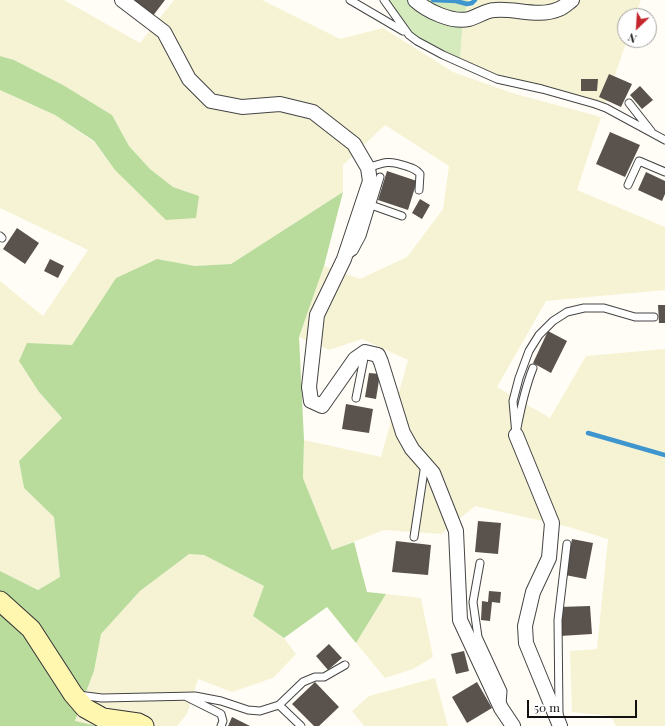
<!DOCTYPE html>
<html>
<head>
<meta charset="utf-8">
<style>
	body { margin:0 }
	#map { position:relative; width:665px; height:726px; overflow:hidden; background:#fffdf5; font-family:"Playfair Display",serif }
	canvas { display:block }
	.north { position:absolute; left:617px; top:8px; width:40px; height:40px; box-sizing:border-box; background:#fff; border:1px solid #a0a0a0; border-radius:50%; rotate:205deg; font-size:11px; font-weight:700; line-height:16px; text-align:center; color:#111 }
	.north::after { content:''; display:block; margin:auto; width:14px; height:18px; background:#c4262e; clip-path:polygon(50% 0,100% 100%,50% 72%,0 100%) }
	.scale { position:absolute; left:527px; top:700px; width:110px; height:18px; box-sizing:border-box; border:2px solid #111; border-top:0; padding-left:5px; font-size:12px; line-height:14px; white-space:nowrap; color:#111; -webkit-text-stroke:3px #fff; paint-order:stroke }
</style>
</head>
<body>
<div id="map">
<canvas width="665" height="726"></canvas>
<div class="north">N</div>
<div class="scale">50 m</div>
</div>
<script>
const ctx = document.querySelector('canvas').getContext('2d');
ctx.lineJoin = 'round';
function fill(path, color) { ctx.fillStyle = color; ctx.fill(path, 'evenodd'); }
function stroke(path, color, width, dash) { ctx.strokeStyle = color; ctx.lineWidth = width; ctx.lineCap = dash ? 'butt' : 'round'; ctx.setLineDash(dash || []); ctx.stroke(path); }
const farmland = new Path2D(`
	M0,0H64L140,43L174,0H262L340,39L383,28L453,72L512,93L601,117L577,190L665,227V290L546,301L497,387L550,418L586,356L665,349V726H616L611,716L572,712L570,651L597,649L608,539L569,527L475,506L441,534L384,530L332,550L303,478L304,440L381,457L408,360L362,339L329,350L299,337L324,266L360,279L407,257L443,209L449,166L385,125L343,165V192L231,264L195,266L157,259L116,278L72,345L39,392L62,418L19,461L24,488L54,517L60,577L38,590L0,571V281L43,316L88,250L0,208V90L55,115L94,142L115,170L199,196L173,187L150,169L129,146L112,115L63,85L14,60L0,56Z
	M468,0H641L635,16H625V40H627L603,111L552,96L460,59L463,20Z
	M189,553L204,555L264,586L253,616L284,638L296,654L273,678L232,692L198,679L187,714L177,726H97L75,722L94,671L101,634L140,591Z
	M386,594L421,598L433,657L413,669L385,678L356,643Z
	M435,678L448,726H364L352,711L369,696Z`);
const green = new Path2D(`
	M386,0H468L463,20L460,59L431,47L399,26Z`);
const forest = new Path2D(`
	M0,56L14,60L63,85L112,115L129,146L150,169L173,187L199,196L196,218L166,220L115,170L94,141L55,115L0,90Z
	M343,192L324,266L299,337L304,440L303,478L332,550L354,542L367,592L386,594L356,643L327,607L284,638L253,616L264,586L204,555L189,554L140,591L101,634L94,671L75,721L97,726H0V571L38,590L60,577L54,517L24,488L19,461L62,418L39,392L19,361L27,343L72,345L116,278L157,259L195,266L231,264Z`);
const stream = new Path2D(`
	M433,0L456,1L467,4L472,3L475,0
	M588,433L665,455`);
const building = new Path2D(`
	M130,0H165L152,17Z
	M609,74L632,84L621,107L599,97Z
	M581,79H598L597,91H581Z
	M640,86L653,100L642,109L630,95Z
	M610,132L640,145L625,177L596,164Z
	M387,171L417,181L408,210L378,200Z
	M646,172L665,181V194L662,201L638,190Z
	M420,199L430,205L422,219L412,213Z
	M17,228L39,243L25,264L3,249Z
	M50,259L64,266L58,278L44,271Z
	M658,305H665V323H659Z
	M548,331L567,341L551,373L533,363Z
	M369,373L380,374L376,399L365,397Z
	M346,404L373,409L369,433L342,429Z
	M478,521L501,523L498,554L475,552Z
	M572,539L593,543L586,579L565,575Z
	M396,541L431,545L428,575L392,572Z
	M489,591L501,592L500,603L492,602L490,621L481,620L482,601L488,602Z
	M590,606L592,634L560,636L559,607Z
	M329,644L342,658L328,670L316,656Z
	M464,651L469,671L456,674L451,654Z
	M315,682L339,707L319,726H314L292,704Z
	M477,682L492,708L467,723L452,697Z
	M232,717L250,726H228Z`);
const lane = new Path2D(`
	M350,0L403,31
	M384,0L409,35L417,41L443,55L497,79L542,89L595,104L606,108L665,140
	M629,103L651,131
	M368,168C384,162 389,160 406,166C412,168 416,169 420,174L419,190
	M628,185L639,161L665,172
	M371,205L402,216
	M0,236L2,238
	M347,256L354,251L362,236L380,177
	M356,398L365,353
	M517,428C521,407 525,388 533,368
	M516,435L513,401L519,378L529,351L539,335L553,321L567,312L584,308H604L635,317H654
	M414,537L425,464
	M480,563L473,602L478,637L503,691L502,704
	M78,695L102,698L195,696L221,701L248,710L260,711L279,705L303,682L315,677H324L345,665
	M187,697L221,714L223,721L221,726
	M279,705L301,726
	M559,713L558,620L567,544`);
const street = new Path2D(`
	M122,0L164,32L189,79L211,101L242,107L280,104L313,112L354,144L368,168L370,181L344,259L317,315L309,387L311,401L322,406L355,359L365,352L378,355L381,362L403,433L412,449L433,473L456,531L460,620L501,708L513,726
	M415,0C427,11 452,23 469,19C477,17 486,10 495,10C516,8 538,18 559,9C564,7 568,3 572,0
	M516,435L552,523L549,558L533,592L525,626L526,643L560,726`);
const secondary = new Path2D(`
	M0,601L31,629L73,694L85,708L103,718L138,723L144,726`);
fill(farmland, '#f6f3d4');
fill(green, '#d5ebbd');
fill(forest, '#b9dc9c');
stroke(stream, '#3f96cf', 4.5);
fill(building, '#5a524d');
stroke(lane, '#444', 9);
stroke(street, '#444', 16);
stroke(secondary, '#333', 21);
stroke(lane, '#fff', 7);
stroke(street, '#fff', 14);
stroke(secondary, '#fff6b0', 19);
</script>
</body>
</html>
